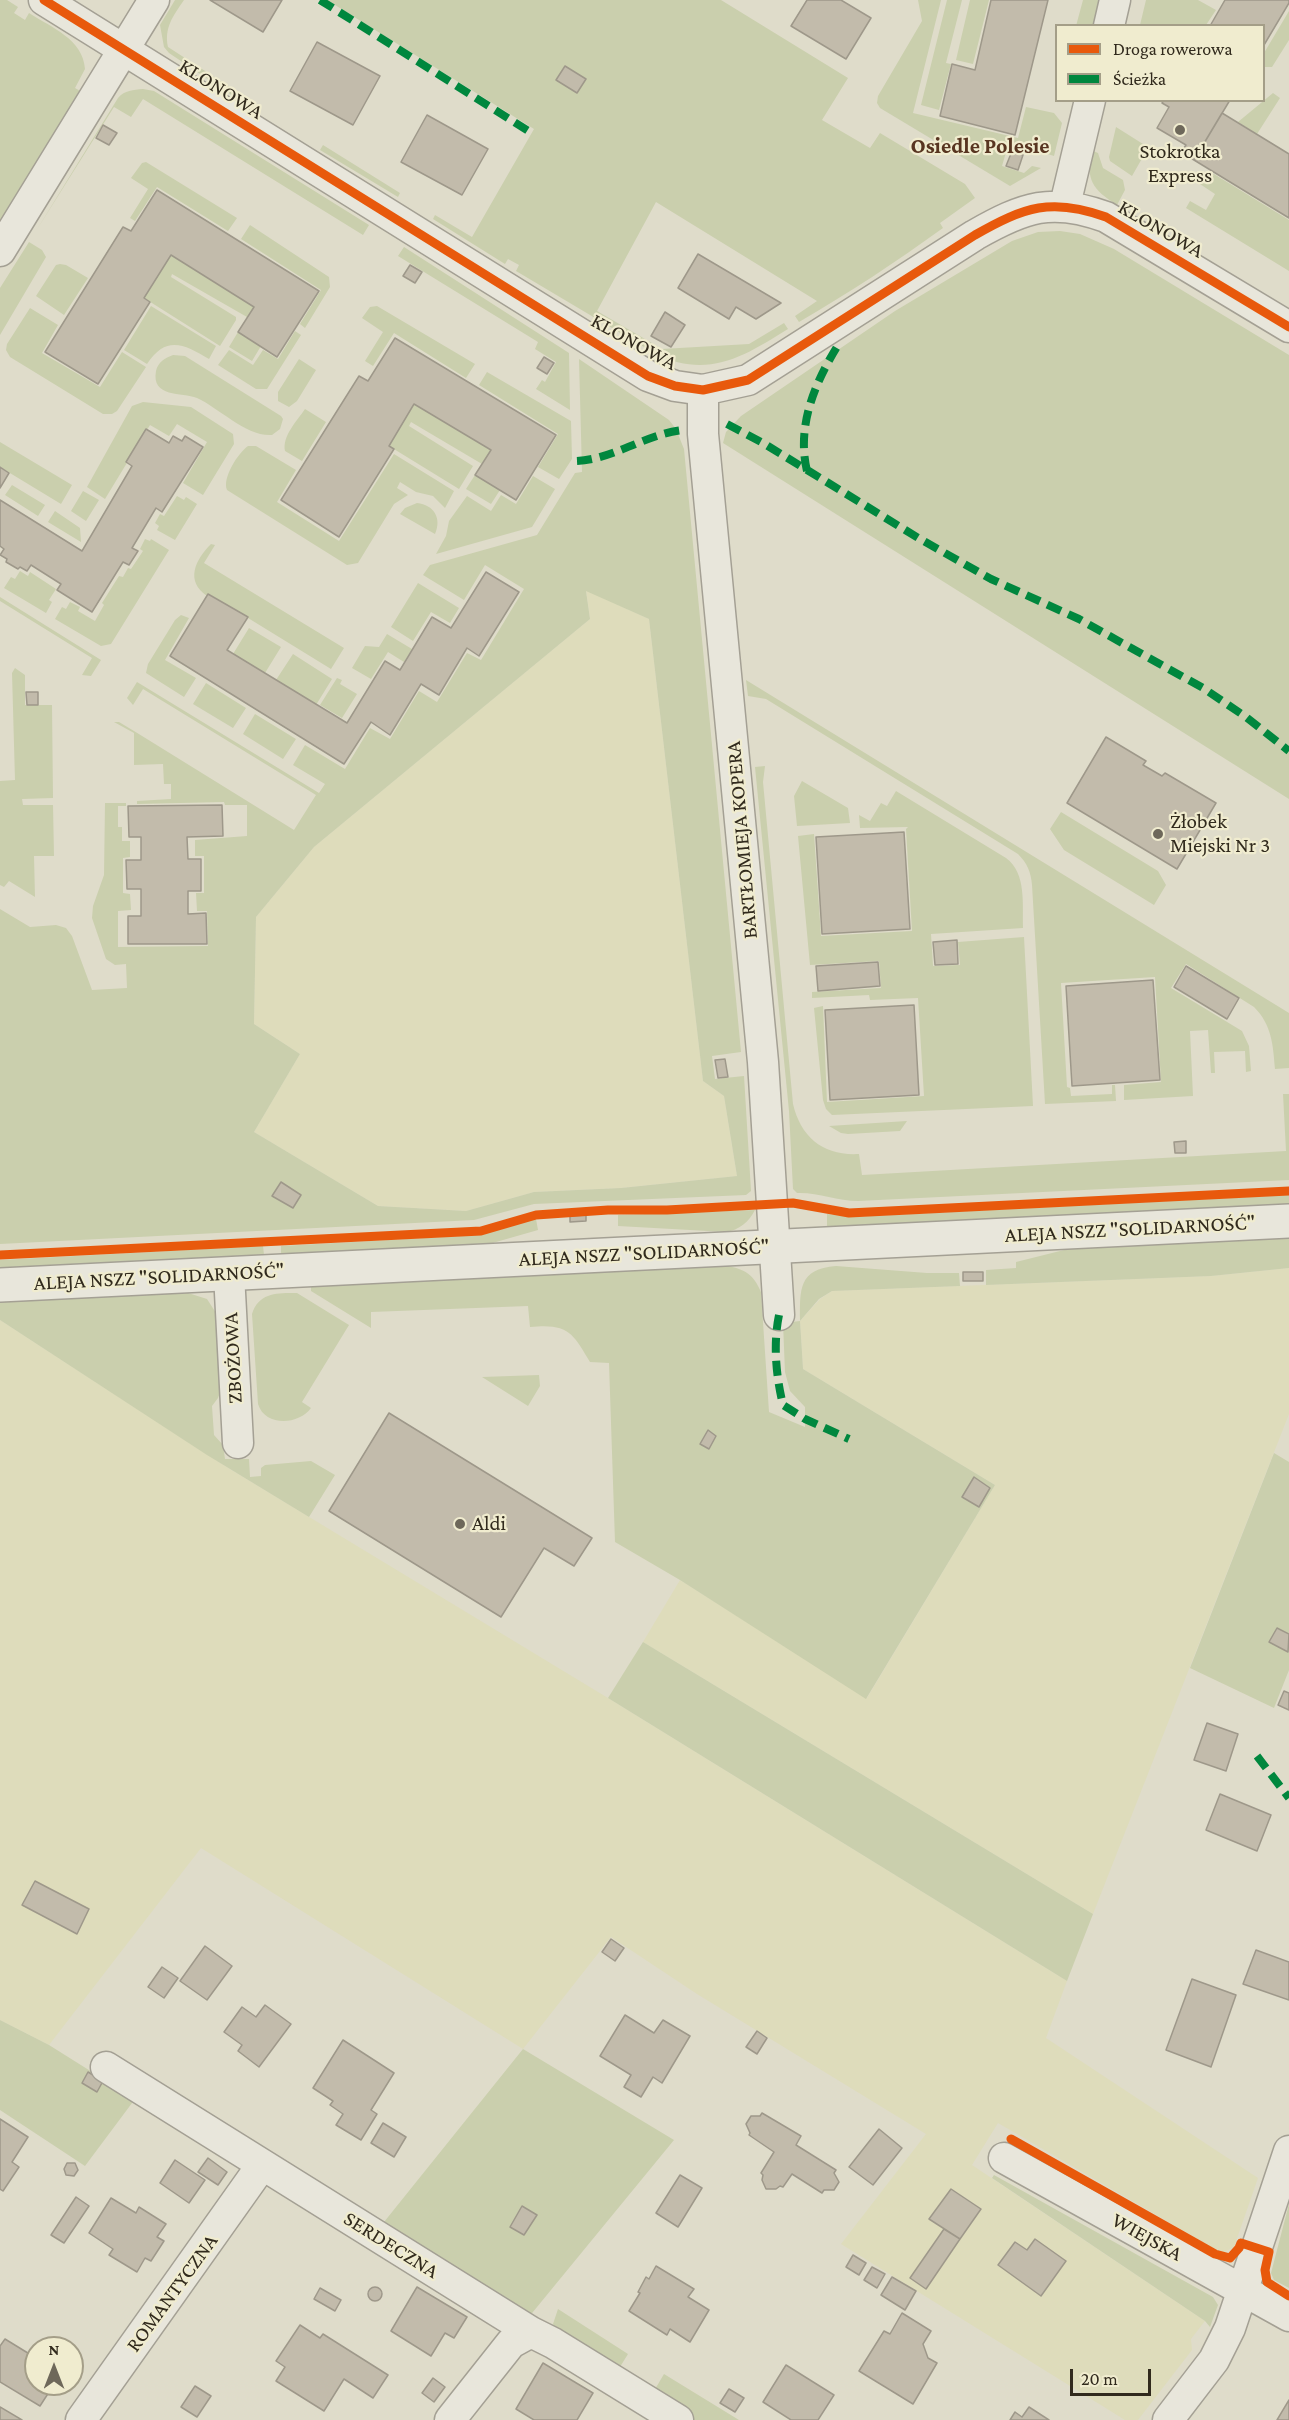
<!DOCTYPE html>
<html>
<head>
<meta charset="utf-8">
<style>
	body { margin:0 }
	#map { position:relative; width:1289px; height:2420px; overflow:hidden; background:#dfdcca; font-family:"Crimson Pro",serif }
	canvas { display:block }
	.legend { position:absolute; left:1055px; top:24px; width:210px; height:78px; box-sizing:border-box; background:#f0eccf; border:2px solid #a49e88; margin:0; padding:8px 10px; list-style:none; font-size:18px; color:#312a1d }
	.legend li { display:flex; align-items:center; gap:12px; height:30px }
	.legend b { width:30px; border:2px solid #a49e88 }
	.north { position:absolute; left:24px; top:2336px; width:60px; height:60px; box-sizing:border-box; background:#f0eccf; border:2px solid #a49e88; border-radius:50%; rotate:0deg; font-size:16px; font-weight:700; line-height:24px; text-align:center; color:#312a1d }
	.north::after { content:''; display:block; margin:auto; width:21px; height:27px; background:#6e685a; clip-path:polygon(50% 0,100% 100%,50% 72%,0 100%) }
	.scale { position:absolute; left:1070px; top:2369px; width:81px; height:27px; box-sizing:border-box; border:3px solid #312a1d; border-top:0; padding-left:8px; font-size:18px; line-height:21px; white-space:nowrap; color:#312a1d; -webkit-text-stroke:4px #f0eccf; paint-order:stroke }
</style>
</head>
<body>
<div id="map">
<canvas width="1289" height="2420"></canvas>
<ul class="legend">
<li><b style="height:8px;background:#e8590c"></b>Droga rowerowa</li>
<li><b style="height:8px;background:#00873e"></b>Ścieżka</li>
</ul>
<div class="north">N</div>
<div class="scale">20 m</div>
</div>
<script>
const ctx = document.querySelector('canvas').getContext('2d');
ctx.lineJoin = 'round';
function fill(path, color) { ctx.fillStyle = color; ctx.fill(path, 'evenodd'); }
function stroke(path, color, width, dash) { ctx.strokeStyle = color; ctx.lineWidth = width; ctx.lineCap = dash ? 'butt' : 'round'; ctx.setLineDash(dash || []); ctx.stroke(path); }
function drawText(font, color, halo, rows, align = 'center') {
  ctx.font = font + ' "Crimson Pro",serif'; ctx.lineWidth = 4.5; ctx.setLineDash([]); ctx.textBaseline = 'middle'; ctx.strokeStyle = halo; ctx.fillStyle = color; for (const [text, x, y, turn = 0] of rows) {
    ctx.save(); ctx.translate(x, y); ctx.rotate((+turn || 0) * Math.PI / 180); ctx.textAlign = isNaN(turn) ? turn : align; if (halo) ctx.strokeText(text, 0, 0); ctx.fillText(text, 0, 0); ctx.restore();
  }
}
const farmland = new Path2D(`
	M586,590L649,619L703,1081L724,1096L737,1176L621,1188L534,1192L466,1211L378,1206L254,1132L300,1054L254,1024L256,917L314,847L590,619Z
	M1289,1268V1414L1093,1914L643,1642L680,1580L867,1698L995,1485L803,1369L800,1321L820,1299L832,1291L1211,1276Z
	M0,1320L225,1466L608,1698L1067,1981L1046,2038L1258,2178L1234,2247L1222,2253L998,2123L972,2165L1205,2321L1191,2339L1192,2350L1138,2420H1125L841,2244L926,2134L697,1994L611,1937L523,2049L201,1848L49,2045L0,2020Z`);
const green = new Path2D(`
	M0,0H7L18,7L14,13L25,20L29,13C52,28 83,39 85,69L75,88L82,92L0,225Z
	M175,0H184C173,16 164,28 168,47L236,91L233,96L169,53L164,47L160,25Z
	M327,0H721L848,78L822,120L870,148L880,133L965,184L975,198L940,223L943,228C896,262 849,293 799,322L795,316L817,301L656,202L597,311L662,349L749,344L784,323L788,329C743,357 707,380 654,353L516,271L519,265L508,259L505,264L433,219L435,215L472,237L534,129Z
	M918,0H941L913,113L1018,138L1026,107L1054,113L1062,123L1054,156L1009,142L1002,166L1024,173L1032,166L1041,168L1010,186L880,108L877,103L878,96L922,21Z
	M947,0H962L946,63L951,64L939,110L921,105Z
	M970,0H989L973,64L956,60Z
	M1083,0H1100L1094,25L1076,26Z
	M1146,0H1198L1216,10L1206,25H1140Z
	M1289,11V40L1272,67H1264V53Z
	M143,89L154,91L369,225L363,235L143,99L131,117L114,107L36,231L118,98C125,90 133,90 143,89Z
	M1273,93L1280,98L1257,134L1238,122Z
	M1116,127L1143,144L1144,155L1132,176L1110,161L1109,157Z
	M323,145L400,193L398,197L320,150Z
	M1091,150L1098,153L1103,168L1123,180L1125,190L1117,205C1092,189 1086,180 1091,150Z
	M146,162L237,218L228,231L157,187L135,221L130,218L148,189L131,178L142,163Z
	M1209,171L1289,220V271L1186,208L1190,201L1206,210L1215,194L1200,184Z
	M250,225L329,277L330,287L305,328L300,324L321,290L241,239Z
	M1060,231L1080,234L1114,249L1289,355V799L723,443L726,432L741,416L895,311L1012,241L1038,232Z
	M29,242L42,250L46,257L0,335V288Z
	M404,247L569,353L570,410L536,389L542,380L545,382L556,362L535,349L538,342L398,256Z
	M171,255L254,307L247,317L172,274L171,277L236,317V320L220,346L144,298Z
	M60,264L66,265L88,278L64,315L36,296L56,265Z
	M151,306L216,346L209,359C184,344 166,335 147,364L124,350Z
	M377,306L475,364L466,378L394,333L373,366L365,361L383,332L362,318L370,307Z
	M30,308L58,325L42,353L100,387L122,352L146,367L117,411L112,414H103L10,357L6,350L7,344Z
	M295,331L301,335L267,389H256L218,365L229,350L253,365L263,350L278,359Z
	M238,332L261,346L252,361L229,347Z
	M173,355L185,356L281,416L283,419L280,429L272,435C247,437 219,408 197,398C182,392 151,398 156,371C158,362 165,358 173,355Z
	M299,359L316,370L297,401L289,407L278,401V392Z
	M579,359L669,420L676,429L684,449L741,1052L712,1056L715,1079L744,1076L751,1191L746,1195L534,1204L474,1220L0,1244V909L30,927L56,925L66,928L72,936L92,990L127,988L126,964L115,965L106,959L92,918L93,906L104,875L105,803H126V806H118V827H122V841H130V857L123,858V893L130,894L131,910L118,911V947L208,946L207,911H197L196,893H204V856H195V840L247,836V805H225L224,802L137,804V801L171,799V784H164L163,764L134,765V733L114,722H119L134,731L294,830L316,795L143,689L133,705L127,698L137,682L319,793L325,784L293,765L305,745L345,769L370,728L390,739L419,691L437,702L467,653L481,660L524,589L485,565L464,600L423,575L430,565L537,535L575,473L582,472ZM586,591L649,619L703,1081L724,1096L737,1176L621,1188L534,1192L466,1211L378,1206L254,1132L300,1054L254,1024L256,917L314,847L590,619Z
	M487,372L571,421L572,459L559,479L538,467L558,434L479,385Z
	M143,402L191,407L233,434L234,444L203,495L183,483L207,442L177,424L169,436L150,425L105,499L87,487L132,406Z
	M414,404L491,450L482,464L411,422L409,426L473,466L459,489L389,446Z
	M305,409L326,422L302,461L285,451C282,436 297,421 305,409Z
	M0,442L72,485L61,504L0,467Z
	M248,446H256L296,470L277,502L339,541L394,454L454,491L445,508L433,496L416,492L400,482L397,488L408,495L394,504L358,563L347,565L227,490C222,478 238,453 248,446Z
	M475,475L500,490L491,504L466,489Z
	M533,476L555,489L532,527L436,554L446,536L449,521L467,496L491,511L501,495L516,504Z
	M12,485L45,505L38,516L5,495Z
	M83,491L99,500L86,521L71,511Z
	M177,496L184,500L186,497L197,504L175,540L157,530L159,526L155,523L160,514L164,516Z
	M417,503C434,505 442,518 435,534L400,514L405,508Z
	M55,511L80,528L81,542L48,522Z
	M145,539L150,541L151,539L169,550L111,644L101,646L55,619L62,607L66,609L70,602L80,607L78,611L95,621L104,605L102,603L119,576L123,577L128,568L131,569L143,551L140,549Z
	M211,544L215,545L204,563L344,648L331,669L209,594L207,596C185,581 195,560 211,544Z
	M20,571L28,576L30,572L56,589L49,600L52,602L46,613L4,588L11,577L15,579Z
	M418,583L459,608L450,623L431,612L413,641L391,627Z
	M0,597L101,660L91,676L82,675L92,658L0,601Z
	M181,615L189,618L165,660L196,678L184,697L146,673L148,664L175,620Z
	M249,628L281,647L265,673L233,654Z
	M387,634L412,649L404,662L388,652L371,679L352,668L365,646L379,647Z
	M293,654L332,679L316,705L276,680Z
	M15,668L25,675V705H52L53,798L22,799L23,805H53L54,856H34L35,897L9,881L4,887L0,885V781L15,780L12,673Z
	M337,678L342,680L340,684L357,694L342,718L320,705Z
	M746,680L1289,1013V1068L1275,1069C1273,1045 1272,1025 1254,1007L1186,964L1171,988L1242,1031L1249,1046L1251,1071L1246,1072L1245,1051L1214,1052L1215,1073H1211L1208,1030L1190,1031L1193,1096L1124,1100V1085L1161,1082L1155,977L1061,983L1067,1087L1070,1088L1071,1096L1112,1094V1085H1115L1116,1101L1045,1104L1032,885C1031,872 1027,863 1018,854L766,699L748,696Z
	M206,683L246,708L233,728L193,704Z
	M255,714L296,739L283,759L243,734Z
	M765,766L763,782L793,1104C801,1138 824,1156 859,1154L862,1175L1286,1151L1283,1094H1289V1180L858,1201C837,1201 817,1192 797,1193L793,1189L789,1111L755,767Z
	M802,781L848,808L850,823L797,826L794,796Z
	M896,791L1006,858C1027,873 1022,906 1023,928L931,934L933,966L960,965L958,942L1024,937L1033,1106L832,1115L826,1109L823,1100L814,1008L823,1006L827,1102L924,1096L918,998L870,1000L869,995L812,998V992L881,988L879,961L810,965L798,836L814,834L821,936L912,931L906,829L908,827L860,828L859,815L870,821L881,803L887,806Z
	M1061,812L1158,871L1166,885L1154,905L1064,850L1050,829Z
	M907,1121L900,1131L848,1134L841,1133L829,1126Z
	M1289,1195V1204L827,1228V1214L851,1217Z
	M755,1210C749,1222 739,1230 726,1232L618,1226V1215Z
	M536,1219L538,1230L489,1244L281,1255V1246L478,1235Z
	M1289,1238V1268L1211,1276L986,1285V1270L1016,1268V1262L1068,1249Z
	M263,1246L264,1255L0,1269V1260Z
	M727,1266C745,1269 754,1275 761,1292L769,1412L805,1427V1407L790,1391L785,1372L783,1323L800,1321C800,1290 798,1269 836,1266L927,1273H959L960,1286L832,1291L819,1299L800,1321L803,1369L995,1485L866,1699L680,1580L615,1542L609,1363L590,1362C573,1333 568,1323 530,1327L528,1306L371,1312V1328L311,1291V1286Z
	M188,1293L207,1299L216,1313L222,1388L218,1398L212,1406L214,1435L223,1445L225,1459H249L250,1477L261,1476V1468L265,1465L311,1461L335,1475L309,1517L207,1455L0,1320V1302Z
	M297,1293L349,1325L302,1402L311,1408C299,1425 265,1427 258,1404L252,1314C259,1292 278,1293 297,1293Z
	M539,1375L540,1386L528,1406L482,1377Z
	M1274,1453L1289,1462V1670L1274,1708L1190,1668Z
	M643,1642L1093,1914L1067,1981L608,1698Z
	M0,2020L49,2045L135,2099L85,2166L0,2110Z
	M523,2049L674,2140L528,2318L380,2227Z
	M994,2175L1213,2297L1218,2305L1210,2327L1205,2321L992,2178Z
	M1289,2204V2288L1274,2280L1271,2273Z
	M558,2309L628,2354L615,2375L557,2330L553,2324Z
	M664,2374L739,2420H692L654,2391Z`);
const building = new Path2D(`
	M210,0H282L263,32Z
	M807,0H841L871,18L846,59L791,26Z
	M991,0H1048L1015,135L940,116L952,64L975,70Z
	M1225,0H1289V3L1264,45V26H1210Z
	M317,42L380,76L353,125L290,91Z
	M565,66L586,79L577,93L556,80Z
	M1164,100H1230L1194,160L1181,152L1186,145L1157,128L1169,107L1162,103Z
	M1222,113L1289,154V218L1194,160Z
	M427,115L488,149L462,195L401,162Z
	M103,125L117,133L109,145L96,138Z
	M1012,151L1023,155L1018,170L1006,166Z
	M157,190L319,291L277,357L238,332L254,307L171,255L144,298L150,302L98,384L45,352L123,227L131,231Z
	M698,254L781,303L756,319L736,307L729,319L678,288Z
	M410,265L422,272L415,283L403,276Z
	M665,312L685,325L671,347L651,336Z
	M395,338L556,435L516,500L475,475L491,450L414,404L389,446L394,449L339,537L281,500L359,376L368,381Z
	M544,357L554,363L547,374L537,368Z
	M146,429L169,443L173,436L182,441L185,436L203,447L162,512L156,508L132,548L138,551L129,565L123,562L92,612L57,590L61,584L31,565L27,571L20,567L18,569L6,562L7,559L0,555L4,549L0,546V500L82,551L132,466L126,462Z
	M0,467L9,473L0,488Z
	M486,572L519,592L479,656L467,648L439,695L421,684L390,735L371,722L344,764L170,656L208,594L248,617L227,650L347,723L385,661L400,670L432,617L451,628Z
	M26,692H38V705H27Z
	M1106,737L1146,761L1143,765L1162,776L1165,773L1216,803L1177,869L1067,803Z
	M222,805L223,836L187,837L188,859H201V891H188V914L206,913L207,944H128V916H141V889H127L126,860H141V837H129L128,806Z
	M904,832L910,929L822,934L816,837Z
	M957,940L958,964L935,965L933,942Z
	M878,962L880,986L818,991L816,966Z
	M1186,966L1239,998L1227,1019L1174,987Z
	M1153,980L1160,1080L1072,1086L1066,986Z
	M914,1005L919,1095L830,1100L825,1010Z
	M725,1059L728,1077L718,1078L715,1060Z
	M1186,1141V1153H1175L1174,1142Z
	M281,1182L301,1195L293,1208L272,1196Z
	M586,1215V1221L570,1222V1216Z
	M963,1272H983V1281H963Z
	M389,1413L592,1538L574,1566L544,1548L501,1617L329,1511Z
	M708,1430L716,1436L709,1449L700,1444Z
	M974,1477L990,1488L979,1507L962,1497Z
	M1277,1628L1289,1634L1288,1652L1269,1642Z
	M1284,1691L1289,1693V1710L1278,1705Z
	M1207,1723L1238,1734L1226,1771L1194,1760Z
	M1220,1794L1271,1815L1257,1851L1206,1830Z
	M35,1881L89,1909L77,1934L22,1905Z
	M611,1939L624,1948L615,1961L602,1952Z
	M205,1946L232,1966L207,2000L180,1981Z
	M1256,1950L1289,1962V2000L1243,1984Z
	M162,1967L178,1978L164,1998L148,1987Z
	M1192,1979L1236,1995L1211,2067L1166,2050Z
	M265,2005L291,2024L259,2067L238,2051L242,2045L224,2032L242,2007L256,2017Z
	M625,2015L654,2033L663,2020L690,2036L662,2083L653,2077L641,2097L624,2087L631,2075L600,2056Z
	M757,2031L767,2038L757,2054L746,2047Z
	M343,2040L394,2073L371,2110L377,2114L361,2140L336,2125L343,2114L330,2105L333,2101L313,2088Z
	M88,2072L103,2081L97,2092L82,2083Z
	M762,2113L801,2136L796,2145L836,2170L834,2173L839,2182L834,2190H824L822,2193L792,2174L783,2187L780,2186L776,2189H766L762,2180L763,2175L761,2173L774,2152L749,2135L750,2133L746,2124L751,2116H760Z
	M0,2119L28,2137L12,2162L19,2167L3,2191L0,2189Z
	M383,2123L406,2137L394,2157L371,2143Z
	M879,2129L902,2148L873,2185L849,2167Z
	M208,2158L227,2172L218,2185L198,2172Z
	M175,2160L205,2180L189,2203L160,2183Z
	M67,2163H75L78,2170L74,2176L66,2175L64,2169Z
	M680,2175L702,2188L678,2227L656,2213Z
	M951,2189L981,2209L960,2239L929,2219Z
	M76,2197L89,2206L64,2243L51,2235Z
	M111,2198L136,2213L139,2207L166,2224L157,2237L164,2241L151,2261L145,2258L137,2272L109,2255L113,2249L89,2233Z
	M522,2206L537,2215L524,2235L510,2227Z
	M944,2229L960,2239L926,2289L910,2278Z
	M1035,2239L1066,2261L1041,2296L998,2265L1015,2242L1027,2250Z
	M853,2255L866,2263L859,2275L846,2267Z
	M656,2266L694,2289L688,2297L709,2310L690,2342L670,2329L667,2335L629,2311L640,2293L638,2292L646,2277L649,2279Z
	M872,2267L885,2274L877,2288L864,2280Z
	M892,2277L916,2291L905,2310L881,2295Z
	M368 2294a7 7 0 1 1 14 0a7 7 0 1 1-14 0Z
	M417,2287L467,2317L454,2338L445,2333L431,2356L391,2331Z
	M320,2288L341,2300L335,2311L314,2299Z
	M902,2313L931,2331L923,2344L928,2358L937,2363L913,2404L859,2371L884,2331L890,2334Z
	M300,2325L320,2338L323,2334L388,2375L373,2398L344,2379L324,2411L276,2381L285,2367L276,2361Z
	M5,2339L36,2358V2384H43L51,2389L40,2406L0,2382V2346Z
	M543,2363L593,2393L577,2420H534L516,2409Z
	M786,2365L834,2395L818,2420H791L763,2402Z
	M433,2378L445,2387L434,2402L422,2393Z
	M195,2386L211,2396L197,2417L181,2407Z
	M729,2389L744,2398L735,2412L720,2403Z
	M1289,2400V2420H1277Z
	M0,2407L22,2420H0Z
	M1029,2407L1049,2420H1010L1015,2412L1022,2417Z`);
const minor = new Path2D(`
	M44,0L648,376L675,386L703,390L748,380L975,235C1024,207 1052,197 1106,217L1289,327
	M1109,26L1115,0
	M1065,205L1090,100
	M0,251L154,0
	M703,390V434L763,1062L779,1315
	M229,1274L238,1443
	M106,2067L531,2332L553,2343L678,2420
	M1004,2158L1289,2316
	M81,2420L262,2165
	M450,2420L511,2343L531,2332
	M1168,2420L1214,2360L1230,2328L1289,2151`);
const tertiary = new Path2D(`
	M0,1285L1289,1221`);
const quiet = new Path2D(`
	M320,0L530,132
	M727,424L763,443L920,539L991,579L1079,619L1203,688L1246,717L1289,751
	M577,461C614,459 646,434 683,430
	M807,471C796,425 816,380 840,342
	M779,1315C773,1344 776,1376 783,1405L805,1419L849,1439
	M1257,1756L1289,1798`);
const cycleway = new Path2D(`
	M44,0L648,376L675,386L703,390L748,380L975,235C1024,207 1052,197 1106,217L1289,327
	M0,1255L481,1231L536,1215L608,1210H667L793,1203L849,1213L1289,1191
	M1011,2139L1215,2254L1230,2258L1239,2248L1241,2243L1269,2252L1265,2270L1267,2282L1289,2296`);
const markers = [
	[1180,130,6,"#6e685a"],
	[1158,834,6,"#6e685a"],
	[460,1524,6,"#6e685a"]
];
const streetNames = [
	["KLONOWA",221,89,32],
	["KLONOWA",1161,229,30],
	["KLONOWA",634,342,29],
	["BARTŁOMIEJA KOPERA",742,840,-95],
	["ALEJA NSZZ \"SOLIDARNOŚĆ\"",1130,1229,-3],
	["ALEJA NSZZ \"SOLIDARNOŚĆ\"",644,1253,-3],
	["ALEJA NSZZ \"SOLIDARNOŚĆ\"",159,1277,-3],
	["ZBOŻOWA",233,1358,-93],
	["WIEJSKA",1147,2237,29],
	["SERDECZNA",391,2245,32],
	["ROMANTYCZNA",172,2293,-54]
];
const poiNames = [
	["Stokrotka",1180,152,"center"],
	["Express",1180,176,"center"],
	["Żłobek",1170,822],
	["Miejski Nr 3",1170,846],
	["Aldi",472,1524]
];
const neighbourhoodNames = [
	["Osiedle Polesie",980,146]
];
fill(farmland, '#dedcbb');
fill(green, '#cacfad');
fill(building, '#c2bbab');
stroke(building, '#9e988a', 1.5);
stroke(minor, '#a4a094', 33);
stroke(tertiary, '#a4a094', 36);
stroke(minor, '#e8e6db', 30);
stroke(tertiary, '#e8e6db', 33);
stroke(quiet, '#00873e', 8, [15, 8]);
stroke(cycleway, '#e8590c', 9);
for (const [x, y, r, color] of markers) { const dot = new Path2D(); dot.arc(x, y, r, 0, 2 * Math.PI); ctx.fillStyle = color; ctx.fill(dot); stroke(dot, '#f0eccf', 2); }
drawText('21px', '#312a1d', '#f0eccf', streetNames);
drawText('21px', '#312a1d', '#f0eccf', poiNames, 'left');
drawText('bold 22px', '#583521', '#f0eccf', neighbourhoodNames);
</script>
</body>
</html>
